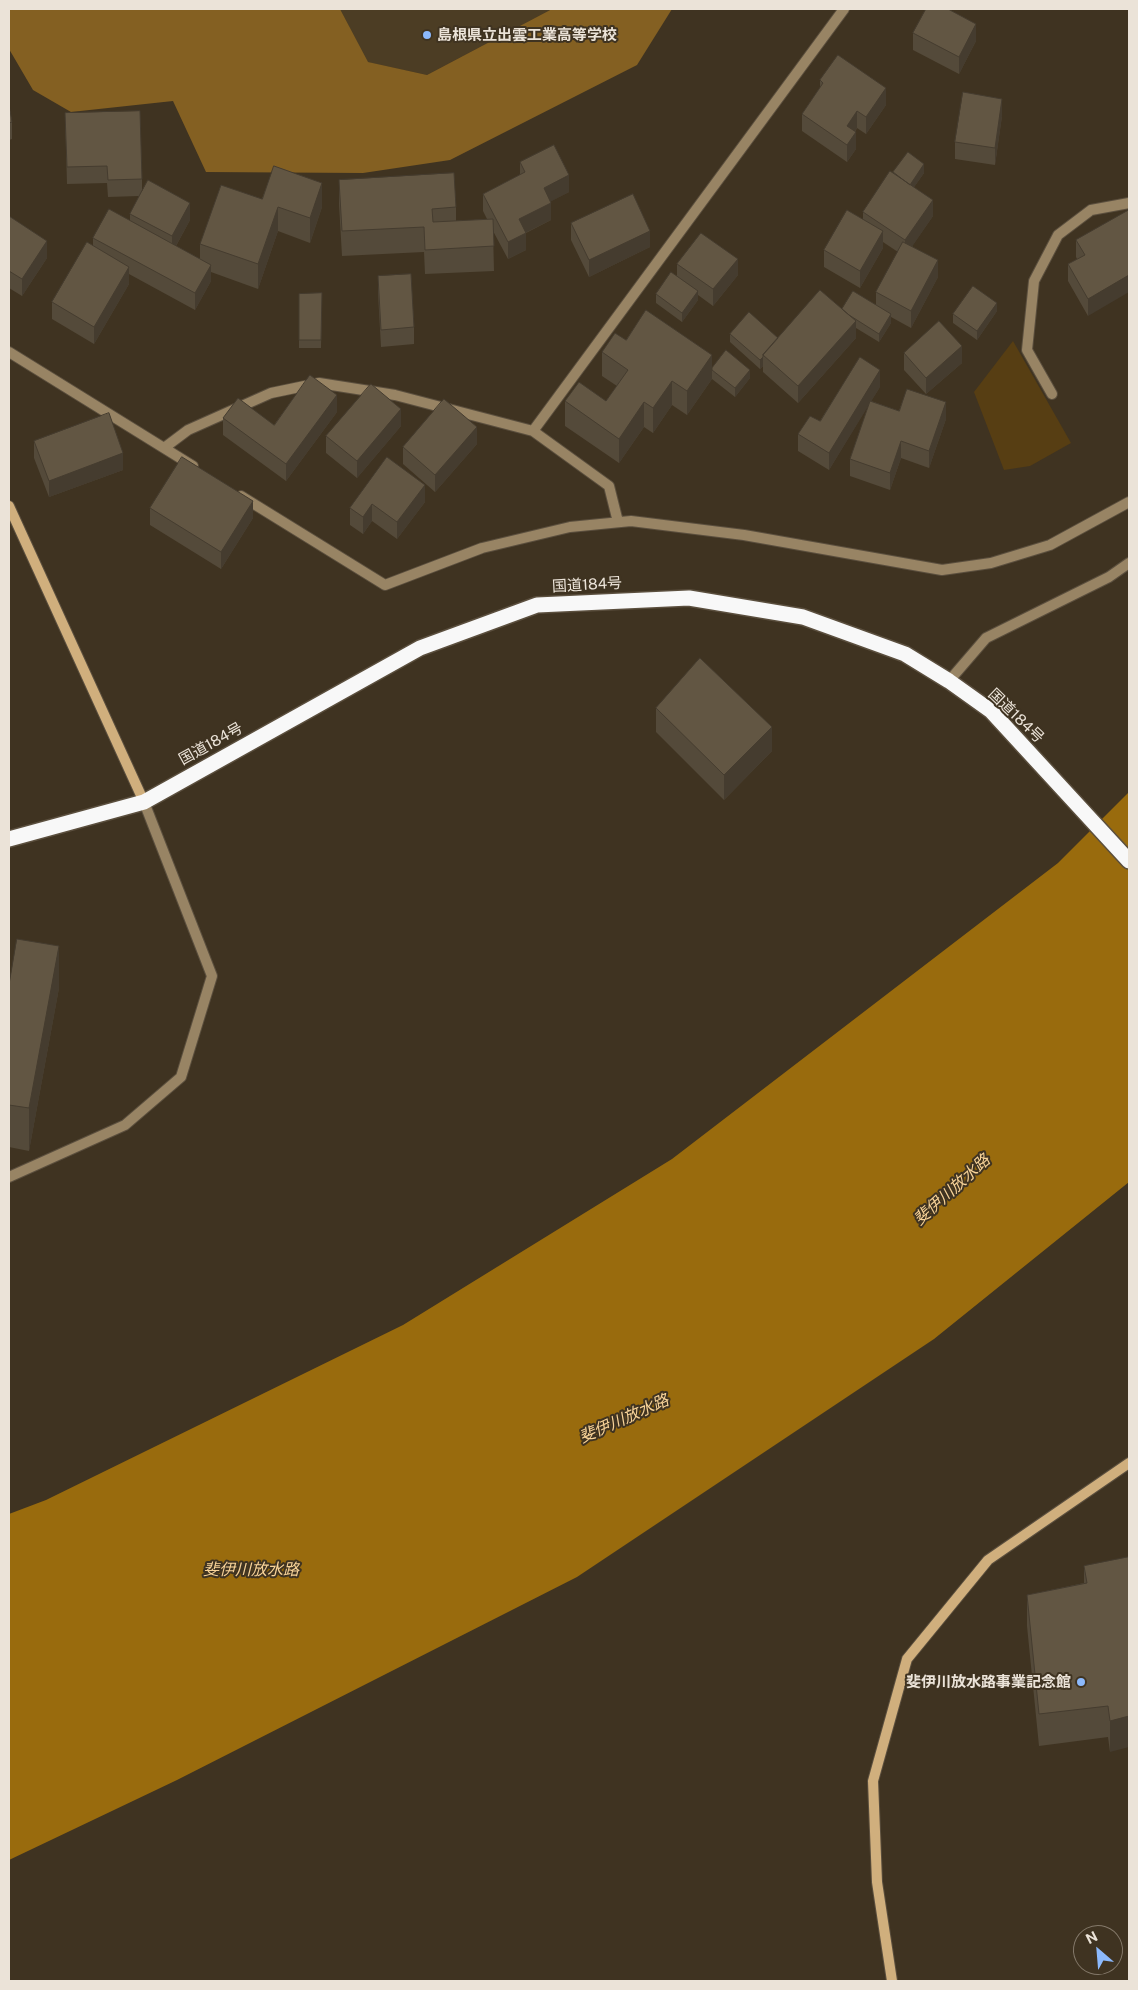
<!DOCTYPE html>
<html>
<head>
<meta charset="utf-8">
<style>
	body { margin:0 }
	#map { position:relative; width:1138px; height:1990px; overflow:hidden; background:#3f3321; font-family:"Public Sans",sans-serif }
	canvas { display:block }
	.frame { position:absolute; inset:0; border:10px solid #ebe3d8; pointer-events:none }
	.north { position:absolute; left:1073px; top:1925px; width:50px; height:50px; box-sizing:border-box; background:#3f3321; border:1px solid #84796a; border-radius:50%; rotate:333deg; font-size:14px; font-weight:700; line-height:20px; text-align:center; color:#ebe3d8 }
	.north::after { content:''; display:block; margin:auto; width:18px; height:22px; background:#8cb9fc; clip-path:polygon(50% 0,100% 100%,50% 72%,0 100%) }
</style>
</head>
<body>
<div id="map">
<canvas width="1138" height="1990"></canvas>
<div class="frame"></div>
<div class="north">N</div>
</div>
<script>
const ctx = document.querySelector('canvas').getContext('2d');
ctx.lineJoin = 'round';
function fill(path, color) { ctx.fillStyle = color; ctx.fill(path, 'evenodd'); }
function stroke(path, color, width, dash) { ctx.strokeStyle = color; ctx.lineWidth = width; ctx.lineCap = dash ? 'butt' : 'round'; ctx.setLineDash(dash || []); ctx.stroke(path); }
function drawText(font, color, halo, rows, align = 'center') {
  ctx.font = font + ' "Public Sans","Noto Sans JP",sans-serif'; ctx.lineWidth = 4; ctx.setLineDash([]); ctx.textBaseline = 'middle'; ctx.strokeStyle = halo; ctx.fillStyle = color; for (const [text, x, y, turn = 0] of rows) {
    ctx.save(); ctx.translate(x, y); ctx.rotate((+turn || 0) * Math.PI / 180); ctx.textAlign = isNaN(turn) ? turn : align; if (halo) ctx.strokeText(text, 0, 0); ctx.fillText(text, 0, 0); ctx.restore();
  }
}
const built = new Path2D(`
	M340,9H552L427,75L367,62Z`);
const green = new Path2D(`
	M1013,341L1071,443L1030,466L1004,470L974,392Z`);
const forest = new Path2D(`
	M9,9H340L368,62L427,75L552,9H672L637,65L450,160L363,173L206,172L173,101L71,112L33,90L9,49Z`);
const water = new Path2D(`
	M1129,792V1182L934,1339L577,1577L177,1780L9,1860V1514L46,1500L403,1325L672,1159L1058,863Z`);
const street = new Path2D(`
	M9,352L193,466
	M1052,394L1027,350L1034,281L1058,235L1091,210L1129,203
	M533,431L844,9
	M164,448L188,430L271,393L319,383L395,395L533,431L609,486L618,522
	M241,496L385,585L482,548L570,527L631,521L744,535L942,570L991,563L1050,545L1129,502
	M949,681L986,638L1109,577L1129,563
	M9,1177L125,1125L181,1077L212,976L144,802`);
const secondary = new Path2D(`
	M9,506L144,802
	M892,1981L877,1882L873,1781L907,1659L988,1560L1129,1463`);
const highway = new Path2D(`
	M9,839L144,802L420,648L537,605L689,598L803,617L905,654L949,681L991,711L1129,861`);
const wall = new Path2D(`
	M913,33L976,41L959,74L913,50Z
	M820,80L886,105L866,134L857,128L855,132L856,149L847,162L802,131V114L820,88Z
	M9,105L12,122V139L9,140Z
	M65,113L142,179V192L190,220L176,246L200,259V244L262,199L322,207L310,243L278,231L258,289L211,272V281L195,310L129,274V284L94,344L52,319V302L93,246V238L130,220V214L139,196L108,197L107,183L67,184Z
	M1002,116L995,165L955,159V142Z
	M520,162L569,192L551,201V220L526,233V250L508,259L493,231L494,271L425,274L424,252L342,256L339,204V180L456,207V221L487,219L483,211V194L520,175Z
	M893,172L924,173L914,187L933,216L912,246L938,277L911,328L891,317V323L879,342L856,328V338L798,403L763,372V366L760,369L730,342V334L778,338L842,309L876,305V292L898,252L883,242V248L860,288L824,267V250L863,219V212Z
	M1129,210L1088,316L1068,281V264L1077,259L1076,257V240Z
	M9,216L47,258L22,296L9,288Z
	M571,223L650,247L589,277L571,240Z
	M677,264L738,275L713,306L698,295V300L682,322L656,303V294L677,277Z
	M378,276L414,327V344L381,347L378,293Z
	M322,293L321,348H299V294Z
	M997,311L977,340L953,323V314Z
	M626,340L712,368L750,378L735,397L712,379L687,415L672,405L653,433L644,427L619,463L565,426V401H606L617,386L602,376V352Z
	M904,353L962,363L926,394L904,370Z
	M880,387L871,401L899,411L946,419L929,468L901,458L890,490L850,476V459L869,404L829,470L798,451V434Z
	M337,412L286,481L223,435V418L274,425Z
	M401,426L357,478L326,453V436Z
	M34,441L123,470L49,497L34,458Z
	M477,444L435,492L403,464V447Z
	M387,457L425,502L397,539L372,521L363,534L350,525V508Z
	M150,508L253,518L221,569L150,525Z
	M656,708L772,751L724,800L656,732Z
	M9,985L59,988L29,1151L9,1147Z
	M1129,1557L1110,1752L1108,1737L1039,1746L1027,1626V1595L1084,1583V1566Z`);
const shadedWall = new Path2D(`
	M976,24V41L959,74V57Z
	M886,88V105L866,134V117Z
	M1002,99V116L995,165V148Z
	M857,111V128L847,143V126Z
	M856,132V149L847,162V145Z
	M924,164V173L910,193V185Z
	M569,175V192L544,205V188Z
	M322,183V207L310,243V218Z
	M933,200V216L905,257V240Z
	M190,203V220L172,253V236Z
	M551,203V220L519,236V219Z
	M278,207V231L258,289V264Z
	M650,231V247L589,277V260Z
	M883,231V248L860,288V271Z
	M526,233V250L508,259V242Z
	M47,241V258L22,296V279Z
	M738,259V275L713,306V289Z
	M938,260V277L911,328V311Z
	M211,265V281L195,310V293Z
	M129,267V284L94,344V327Z
	M1129,275V292L1088,316V299Z
	M698,291V300L682,322V313Z
	M997,303V311L977,340V331Z
	M891,314V323L879,342V334Z
	M856,321V338L798,403V386Z
	M962,346V363L926,394V378Z
	M712,355V379L687,415V391Z
	M763,357V366L760,369V360Z
	M750,370V378L735,397V388Z
	M880,370V387L829,470V453Z
	M672,381V405L653,433V408Z
	M337,395V412L286,481V464Z
	M644,402V427L619,463V439Z
	M946,402V419L929,468V451Z
	M401,409V426L357,478V461Z
	M477,427V444L435,492V475Z
	M901,441V458L890,490V473Z
	M123,453V470L49,497V481Z
	M425,485V502L397,539V522Z
	M253,501V518L221,569V552Z
	M372,504V521L363,534V517Z
	M772,727V751L724,800V775Z
	M59,946V988L29,1151V1108Z
	M1129,1716V1747L1110,1752V1721Z`);
const building = new Path2D(`
	M926,9H948L976,24L959,57L913,33Z
	M838,55L886,88L866,117L857,111L847,126L856,132L847,145L802,114L823,83L820,80Z
	M963,92L1002,99L995,148L955,142Z
	M9,105L12,122L9,123Z
	M140,111L142,179L108,180L107,166L67,167L65,113Z
	M554,145L569,175L544,188L551,203L519,219L526,233L508,242L483,194L525,172L520,162Z
	M908,152L924,164L910,185L893,172Z
	M274,166L322,183L310,218L278,207L258,264L200,244L221,185L262,199Z
	M890,171L933,200L905,240L863,212Z
	M454,173L456,207L432,209L433,222L493,219L494,246L425,250L424,227L342,231L339,180Z
	M148,180L190,203L172,236L130,214Z
	M633,194L650,231L589,260L571,223Z
	M109,209L211,265L195,293L93,238Z
	M847,210L883,231L860,271L824,250Z
	M1129,210V275L1088,299L1068,264L1085,255L1076,240Z
	M9,216L47,241L22,279L9,271Z
	M701,233L738,259L713,289L677,264Z
	M87,242L129,267L94,327L52,302Z
	M903,242L938,260L911,311L876,292Z
	M671,272L698,291L682,313L656,294Z
	M411,274L414,327L381,330L378,276Z
	M973,286L997,303L977,331L953,314Z
	M820,290L856,321L798,386L763,355Z
	M853,291L891,314L879,334L849,315L842,309Z
	M322,293L321,340H299V294Z
	M646,310L712,355L687,391L672,381L653,408L644,402L619,439L565,401L579,382L606,401L628,370L602,352L615,333L626,340Z
	M749,312L778,338L763,355V357L760,360L730,334Z
	M939,321L962,346L926,378L904,353Z
	M726,350L750,370L735,388L712,370V368Z
	M860,357L880,370L829,453L798,434L810,416L820,421Z
	M310,375L337,395L286,464L223,418L238,398L274,425Z
	M371,384L401,409L357,461L326,436Z
	M907,389L946,402L929,451L901,441L890,473L850,459L870,401L899,411Z
	M444,399L477,427L435,475L403,447Z
	M109,413L123,453L49,481L34,441Z
	M182,457L253,501L221,552L150,508Z
	M387,457L425,485L397,522L372,504L363,517L350,508Z
	M700,658L772,727L724,775L656,708Z
	M17,939L59,946L29,1108L9,1105V985Z
	M1129,1557V1716L1110,1721L1108,1706L1039,1714L1027,1595L1087,1583L1084,1566Z`);
const markers = [
	[427,35,5,"#8cb9fc"],
	[1081,1682,5,"#8cb9fc"]
];
const poiNames = [
	["島根県立出雲工業高等学校",437,35],
	["斐伊川放水路事業記念館",1071,1682,"right"]
];
const streetNames = [
	["国道184号",587,585,-3],
	["国道184号",1016,716,44],
	["国道184号",211,744,-29]
];
const waterNames = [
	["斐伊川放水路",952,1190,-42],
	["斐伊川放水路",624,1419,-24],
	["斐伊川放水路",251,1570]
];
fill(built, '#4c3d24');
fill(green, '#573e13');
fill(forest, '#846022');
fill(water, '#996b0d');
stroke(street, '#5b4f3e', 12);
stroke(secondary, '#5b4f3e', 12);
stroke(highway, '#5b4f3e', 18);
stroke(street, '#988464', 10);
stroke(secondary, '#d0af7d', 10);
stroke(highway, '#f8f8f8', 15);
fill(wall, '#544a3a');
fill(shadedWall, '#453c2f');
fill(building, '#625643');
stroke(building, '#453c2f', 1);
for (const [x, y, r, color] of markers) { const dot = new Path2D(); dot.arc(x, y, r, 0, 2 * Math.PI); ctx.fillStyle = color; ctx.fill(dot); stroke(dot, '#3f3321', 2); }
drawText('bold 15px', '#ebe3d8', '#3f3321', poiNames, 'left');
drawText('15px', '#ebe3d8', '#3f3321', streetNames);
drawText('italic 16px', '#f8d398', '#3f3321', waterNames);
</script>
</body>
</html>
